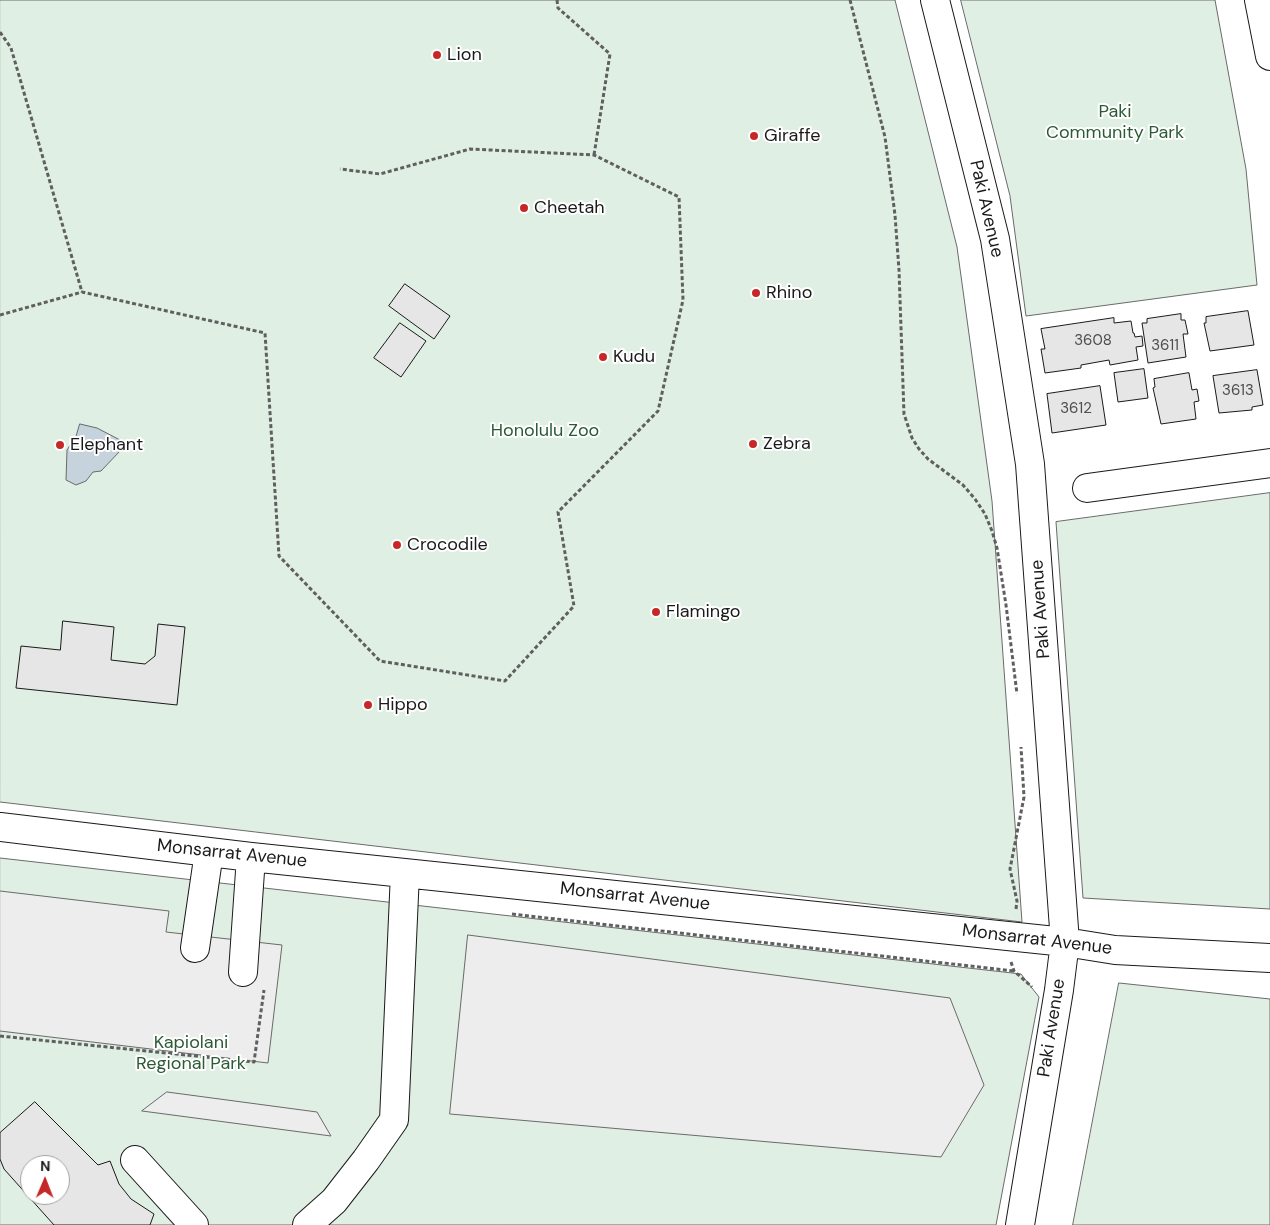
<!DOCTYPE html>
<html>
<head>
<meta charset="utf-8">
<style>
	body { margin:0 }
	#map { position:relative; width:1270px; height:1225px; overflow:hidden; background:#fff; font-family:"DM Sans",sans-serif }
	canvas { display:block }
	.north { position:absolute; left:20px; top:1155px; width:50px; height:50px; box-sizing:border-box; background:#fff; border:1px solid #a3a3a3; border-radius:50%; rotate:1deg; font-size:14px; font-weight:700; line-height:20px; text-align:center; color:#1a1a1a }
	.north::after { content:''; display:block; margin:auto; width:18px; height:22px; background:#c62828; clip-path:polygon(50% 0,100% 100%,50% 72%,0 100%) }
</style>
</head>
<body>
<div id="map">
<canvas width="1270" height="1225"></canvas>
<div class="north">N</div>
</div>
<script>
const ctx = document.querySelector('canvas').getContext('2d');
ctx.lineJoin = 'round';
function fill(path, color) { ctx.fillStyle = color; ctx.fill(path, 'evenodd'); }
function stroke(path, color, width, dash) { ctx.strokeStyle = color; ctx.lineWidth = width; ctx.lineCap = dash ? 'butt' : 'round'; ctx.setLineDash(dash || []); ctx.stroke(path); }
function drawText(font, color, halo, rows, align = 'center') {
  ctx.font = font + ' "DM Sans",sans-serif'; ctx.lineWidth = 4; ctx.setLineDash([]); ctx.textBaseline = 'middle'; ctx.strokeStyle = halo; ctx.fillStyle = color; for (const [text, x, y, turn = 0] of rows) {
    ctx.save(); ctx.translate(x, y); ctx.rotate((+turn || 0) * Math.PI / 180); ctx.textAlign = isNaN(turn) ? turn : align; if (halo) ctx.strokeText(text, 0, 0); ctx.fillText(text, 0, 0); ctx.restore();
  }
}
const green = new Path2D(`
	M0,0H895L957,247L992,501L1022,922L0,802Z
	M961,0H1215L1246,169L1257,285L1026,316L1010,196Z
	M1270,493V909L1083,898L1056,522Z
	M0,858L1021,974L1039,997L996,1225H0ZM30,1165H60V1195H30Z
	M1119,983L1270,999V1225H1073Z`);
const parking = new Path2D(`
	M0,891L169,911L166,932L282,945L268,1063L0,1031Z
	M468,935L950,998L984,1085L941,1157L450,1114Z
	M167,1092L317,1112L331,1136L142,1111Z`);
const water = new Path2D(`
	M80,424L97,428L120,440V451L101,471L93,472L86,481L76,485L66,480L67,450L76,436Z`);
const building = new Path2D(`
	M405,284L450,316L434,339L389,306Z
	M1248,311L1254,345L1210,351L1204,323H1206V317Z
	M1181,314V320H1185L1188,334H1183L1186,357L1148,363L1142,323H1147V319Z
	M1114,318V323L1131,321L1133,333H1134L1135,337L1142,336L1143,346L1136,347L1138,360L1110,365L1109,360L1081,365V368L1045,373L1041,349H1045L1041,329Z
	M400,323L426,341L401,377L374,358Z
	M1144,369L1148,398L1118,402L1114,373Z
	M1257,370L1263,405L1252,407V410L1219,413L1213,376Z
	M1189,373L1192,390L1197,389L1199,401L1194,402L1196,419L1161,424L1153,388L1155,387L1154,379Z
	M1100,386L1106,425L1052,433L1047,394Z
	M63,621L114,627L111,660L145,664L155,656L158,624L185,627L177,705L16,688L21,646L60,650Z
	M35,1102L98,1165L110,1161L119,1184L131,1199L154,1214L150,1225H54L4,1169L0,1159V1133ZM30,1165H60V1195H30Z`);
const path = new Path2D(`
	M557,0L558,8L610,54L594,155
	M850,0L885,137L895,215L899,270L904,414L912,438L919,449L928,459L963,485L975,499L985,514L992,531L997,548L1006,605L1017,694
	M0,32L11,48L82,292
	M0,315L82,292L265,333L279,556L380,661L505,681L574,606L558,512L658,411L683,300L679,197L594,155L470,149L380,174L340,169
	M1016,909L1017,901L1010,869L1024,797L1021,747
	M512,914L1014,971
	M1011,962L1014,971L1032,987
	M0,1036L254,1062L264,990`);
const minor = new Path2D(`
	M935,0L995,239L1030,464L1065,942L1059,990L1020,1225
	M1259,0L1270,56
	M1087,488L1270,463
	M0,827L251,857L1065,942L1115,950L1270,958
	M195,948L209,852
	M243,972L251,857
	M135,1160L194,1225
	M307,1225L334,1201L366,1160L394,1120L405,873`);
const markers = [
	[437,55,5,"#c62828"],
	[754,136,5,"#c62828"],
	[524,208,5,"#c62828"],
	[756,293,5,"#c62828"],
	[603,357,5,"#c62828"],
	[753,444,5,"#c62828"],
	[60,445,5,"#c62828"],
	[397,545,5,"#c62828"],
	[656,612,5,"#c62828"],
	[368,705,5,"#c62828"]
];
const numberNames = [
	["3608",1093,341],
	["3611",1165,346],
	["3613",1238,391],
	["3612",1076,409]
];
const poiNames = [
	["Lion",447,55],
	["Giraffe",764,136],
	["Cheetah",534,208],
	["Rhino",766,293],
	["Kudu",613,357],
	["Zebra",763,444],
	["Elephant",70,445],
	["Crocodile",407,545],
	["Flamingo",666,612],
	["Hippo",378,705]
];
const parkNames = [
	["Paki",1115,112],
	["Community Park",1115,133],
	["Honolulu Zoo",545,431],
	["Kapiolani",191,1043],
	["Regional Park",191,1064]
];
const streetNames = [
	["Paki Avenue",986,209,77],
	["Paki Avenue",1041,609,-94],
	["Monsarrat Avenue",232,854,6],
	["Monsarrat Avenue",635,897,6],
	["Monsarrat Avenue",1037,940,7],
	["Paki Avenue",1052,1028,-81]
];
fill(green, '#e0efe3');
stroke(green, '#6a6a6a', 1);
fill(parking, '#ededed');
stroke(parking, '#6a6a6a', 1);
fill(water, '#c6d2dc');
stroke(water, '#6a6a6a', 1);
fill(building, '#e6e6e6');
stroke(building, '#1a1a1a', 1);
stroke(minor, '#1a1a1a', 30);
stroke(path, '#5f5f5f', 3, [4, 2.5]);
stroke(minor, '#fff', 28);
for (const [x, y, r, color] of markers) { const dot = new Path2D(); dot.arc(x, y, r, 0, 2 * Math.PI); ctx.fillStyle = color; ctx.fill(dot); stroke(dot, '#fff', 2); }
drawText('15px', '#4d4d4d', null, numberNames);
drawText('18px', '#1a1a1a', '#fff', poiNames, 'left');
drawText('18px', '#2b5a34', '#fff', parkNames);
drawText('18px', '#1a1a1a', '#fff', streetNames);
</script>
</body>
</html>
